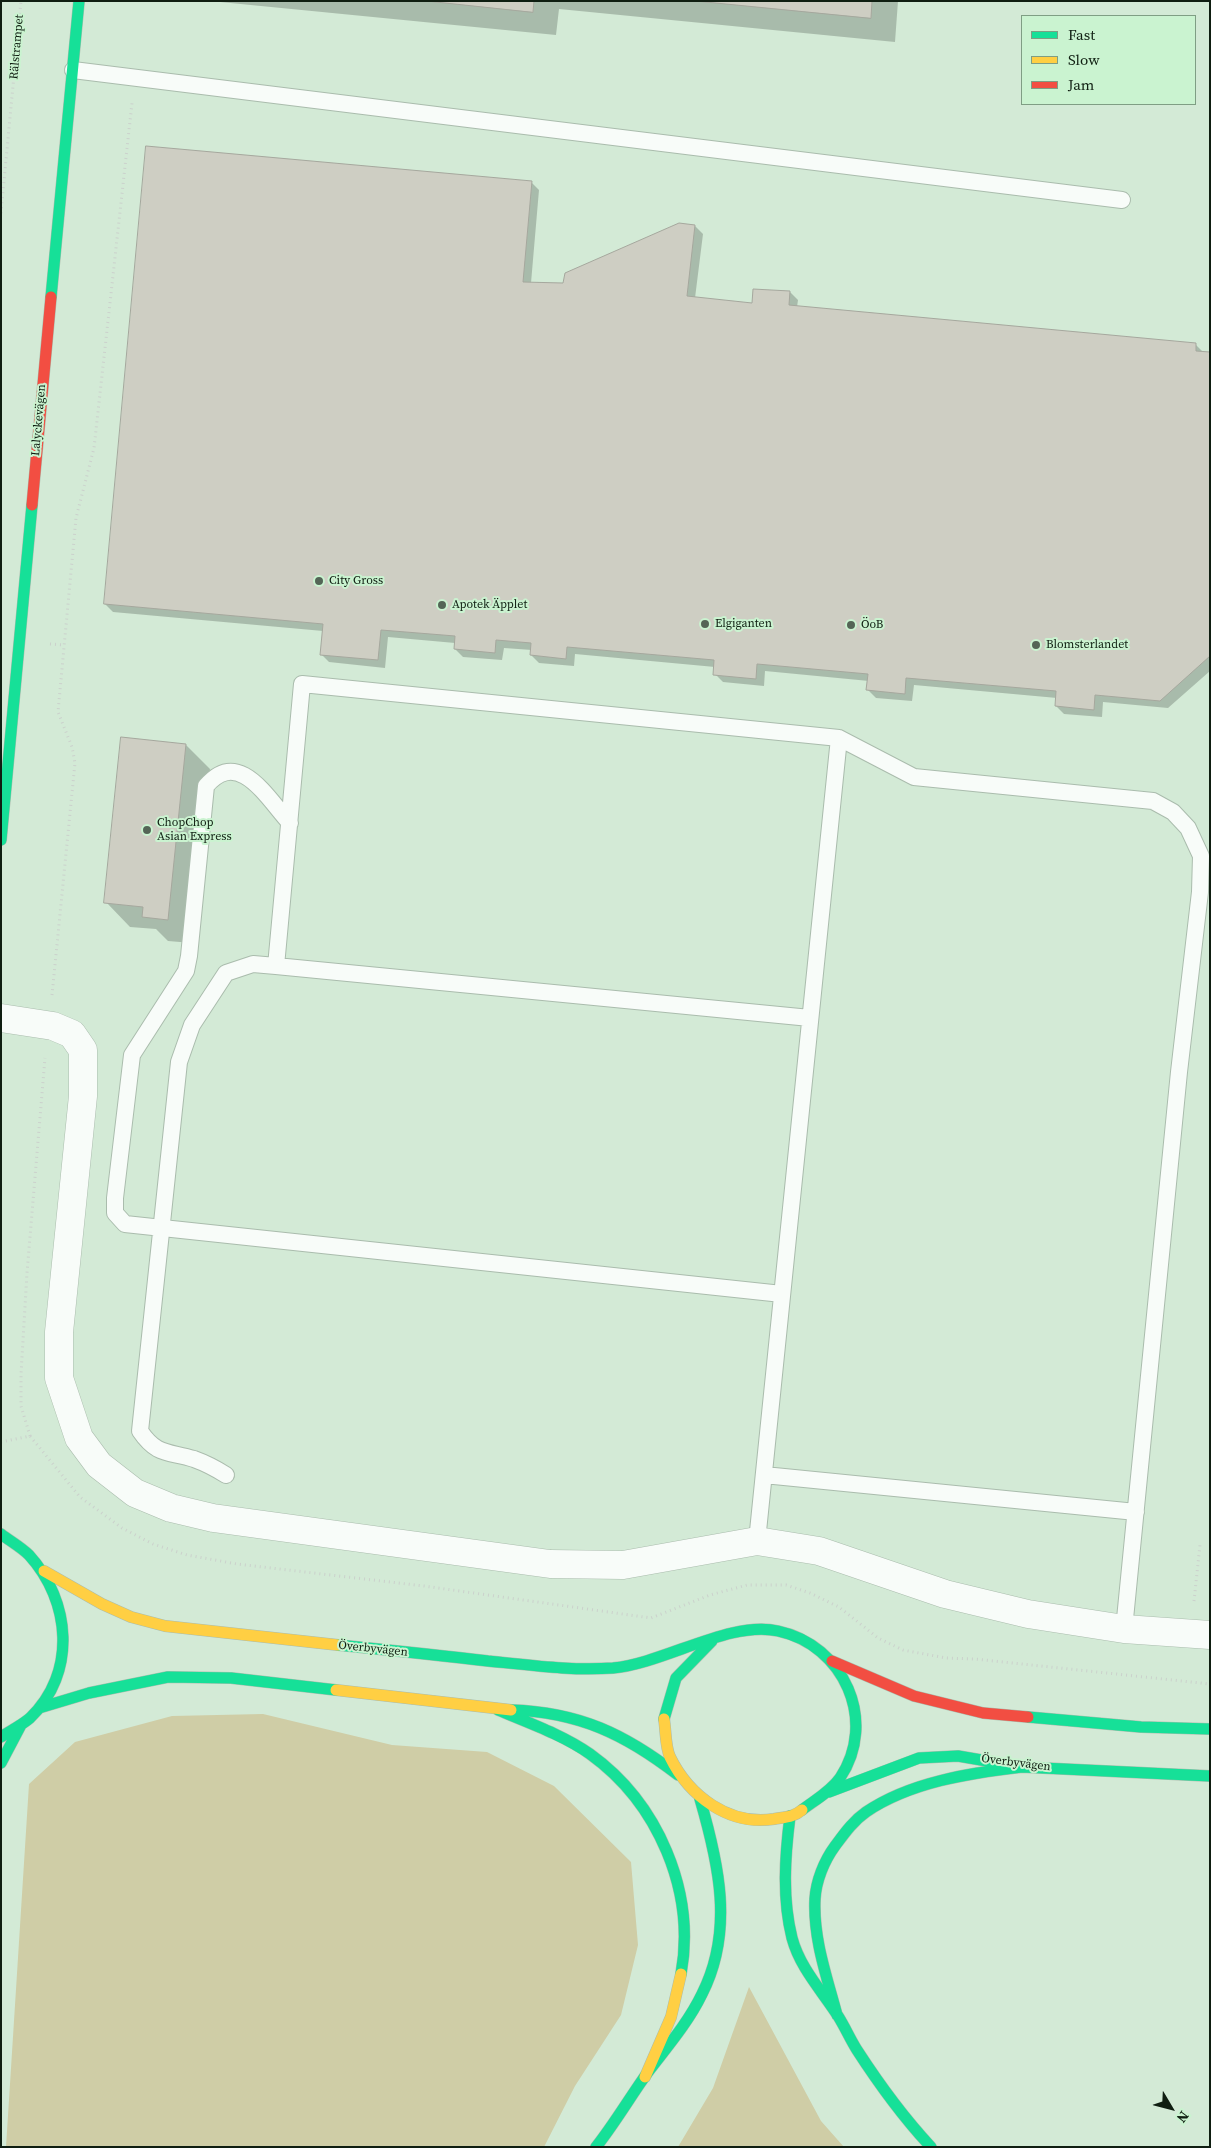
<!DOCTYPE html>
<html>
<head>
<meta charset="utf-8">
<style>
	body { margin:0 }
	#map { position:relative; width:1211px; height:2148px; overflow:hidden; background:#d3ead6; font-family:"Source Serif 4",serif }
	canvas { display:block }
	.frame { position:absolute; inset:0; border:2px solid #0f1e11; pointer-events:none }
	.legend { position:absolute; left:1021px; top:15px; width:175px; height:90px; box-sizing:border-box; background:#caf3d0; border:1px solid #7f9e84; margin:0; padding:6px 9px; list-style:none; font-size:15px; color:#0f1e11 }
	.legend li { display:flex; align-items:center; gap:10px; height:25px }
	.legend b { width:25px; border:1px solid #7f9e84 }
	.north { position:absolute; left:1146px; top:2083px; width:50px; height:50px; -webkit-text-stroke:4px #caf3d0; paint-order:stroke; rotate:127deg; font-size:14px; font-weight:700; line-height:20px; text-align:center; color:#0f1e11 }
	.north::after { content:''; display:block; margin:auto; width:18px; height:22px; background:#0f1e11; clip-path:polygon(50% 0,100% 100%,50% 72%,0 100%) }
</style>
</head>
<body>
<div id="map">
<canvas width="1211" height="2148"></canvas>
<div class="frame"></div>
<ul class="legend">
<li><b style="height:6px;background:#16e098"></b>Fast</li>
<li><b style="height:6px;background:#ffcf43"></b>Slow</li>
<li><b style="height:6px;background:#f24e42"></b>Jam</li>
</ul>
<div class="north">N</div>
</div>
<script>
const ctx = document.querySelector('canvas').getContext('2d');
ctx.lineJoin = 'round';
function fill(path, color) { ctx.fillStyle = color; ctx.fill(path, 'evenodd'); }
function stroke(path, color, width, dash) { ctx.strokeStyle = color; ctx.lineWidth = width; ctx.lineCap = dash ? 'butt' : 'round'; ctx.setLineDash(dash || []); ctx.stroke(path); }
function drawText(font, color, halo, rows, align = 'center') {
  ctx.font = font + ' "Source Serif 4",serif'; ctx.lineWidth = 4; ctx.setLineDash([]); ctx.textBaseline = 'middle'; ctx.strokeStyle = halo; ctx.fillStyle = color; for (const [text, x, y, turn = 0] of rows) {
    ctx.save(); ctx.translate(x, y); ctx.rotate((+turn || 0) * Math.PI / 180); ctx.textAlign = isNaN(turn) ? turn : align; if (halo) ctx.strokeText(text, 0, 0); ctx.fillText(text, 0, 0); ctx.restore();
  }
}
const green = new Path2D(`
	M263,1714L392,1745L487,1752L554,1786L631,1862L638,1945L621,2015L575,2086L544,2147H6L29,1784L75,1742L172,1716Z
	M749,1987L821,2121L844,2147H678L713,2088Z`);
const shadow = new Path2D(`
	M210,1H898L895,42L559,9L556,35Z
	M531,182L539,190L531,283L564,284L695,226L703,234L695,298L754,304L790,292L798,300L797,307L1196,345L1204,353H1210V671L1168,708L1103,702L1102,717L1064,714L1056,706L1057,698L914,685L912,701L876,698L868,690L869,681L765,671L764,686L723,682L715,674V667L575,654L574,666L539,663L531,655L532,650L504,648L502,660L463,657L455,649V643L388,637L385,668L329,662L321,654L323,631L113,612L105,604Z
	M186,745L210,769L192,943L168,941L156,929L130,927L106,902Z`);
const building = new Path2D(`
	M427,1H534L533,12Z
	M696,1H872L871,18Z
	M146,146L532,181L523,282L563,283L565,273L679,223L695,225L687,296L752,303L753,289L790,291L789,305L1196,343V351L1210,352V656L1160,701L1095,695L1094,710L1055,706L1056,691L906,678L905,694L866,690L868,674L757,664L756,679L713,675L714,660L567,647L566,659L530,655L531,643L496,640L495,653L454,649L455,636L381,630L378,660L320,655L323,624L104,604Z
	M121,737L186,744L168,920L142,917L143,907L104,903Z`);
const path = new Path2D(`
	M1,213L21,1
	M50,644L64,645
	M52,995L75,763L72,747L58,712L76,518L94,448L132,103
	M30,1436L21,1406V1374L27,1273L45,1058
	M1,1442L30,1436L80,1497L122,1528L153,1544L187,1555L237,1564L424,1586L651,1618L710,1595L747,1585H786L810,1593L839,1607L878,1638L903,1650L946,1658L975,1659L1210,1684
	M1194,1601L1200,1545`);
const lane = new Path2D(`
	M73,70L1122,200
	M290,823C267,798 239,747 206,786L189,956L186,971L132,1055L115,1198V1213L125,1224L782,1294
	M276,966L810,1018
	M226,1475C215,1468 205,1463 194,1459C168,1451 157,1456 140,1431L179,1062L192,1025L226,973L253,964L276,966L302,684L839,738L914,777L1153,801L1173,812L1188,828L1201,856L1200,892L1179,1072L1124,1629
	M764,1475L1136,1512
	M757,1541L839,738`);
const street = new Path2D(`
	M1,1018L53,1026L72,1034L83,1050V1096L59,1332V1378L79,1438L99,1465L135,1493L171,1508L213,1518L550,1564L623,1565L757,1541L819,1551L945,1594L1028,1614L1124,1629L1210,1635`);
const fast = new Path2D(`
	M51,297L79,1
	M1,840L32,505
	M1,1534C10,1541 21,1547 29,1555C71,1601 77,1673 30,1718C22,1725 10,1731 1,1737
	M338,1645C388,1650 438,1655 488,1661C530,1665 571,1671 613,1668C665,1663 730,1620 778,1631C844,1645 878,1721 840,1778C830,1792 815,1800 802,1810
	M39,1708L89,1693L168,1677L231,1678L336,1690
	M498,1710C529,1723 563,1735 590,1754C658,1803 696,1891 681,1974
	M511,1710C579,1712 625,1734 678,1775
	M1028,1717L1141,1727L1210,1729
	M664,1719L676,1678L712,1641
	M1,1763L21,1725
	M829,1792L919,1758L958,1756L1022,1767L1210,1776
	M790,1816C785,1856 782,1898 792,1938C800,1968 822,1991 838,2016C845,2027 850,2039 857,2050C879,2084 903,2117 931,2147
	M837,2015C827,1977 813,1939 815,1899C816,1881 824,1861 835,1846C844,1834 853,1821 866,1812C910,1782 970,1773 1022,1767
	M596,2147C615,2123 630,2097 648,2072C667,2047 688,2023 702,1994C734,1931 719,1864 700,1799`);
const slow = new Path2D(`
	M44,1571L102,1604L131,1617L165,1626L338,1645
	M336,1690L511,1710
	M664,1719C666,1730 665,1746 670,1757C689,1796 729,1826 774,1819C785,1817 794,1817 802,1810
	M645,2077L671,2017L681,1974`);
const jam = new Path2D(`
	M32,505L51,297
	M832,1661L914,1696L983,1713L1028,1717`);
const markers = [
	[319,581,5,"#546556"],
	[442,605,5,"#546556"],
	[705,624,5,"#546556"],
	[851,625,5,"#546556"],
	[1036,645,5,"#546556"],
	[147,830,5,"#546556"]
];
const streetNames = [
	["Rälstrampet",17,47,-85],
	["Lalyckevägen",39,420,-85],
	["Överbyvägen",373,1649,6],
	["Överbyvägen",1016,1763,7]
];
const poiNames = [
	["City Gross",329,581],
	["Apotek Äpplet",452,605],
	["Elgiganten",715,624],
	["ÖoB",861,625],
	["Blomsterlandet",1046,645],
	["ChopChop",157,823],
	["Asian Express",157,837]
];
fill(green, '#cfcda6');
fill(shadow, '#0003');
fill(building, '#cecec3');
stroke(building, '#a5a79d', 1);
stroke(lane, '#aabcad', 18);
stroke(street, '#aabcad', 29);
stroke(fast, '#aabcad', 12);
stroke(slow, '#aabcad', 12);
stroke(jam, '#aabcad', 12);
stroke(path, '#cbd1cc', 3, [1, 4]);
stroke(lane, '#f8fcf9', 16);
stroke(street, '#f8fcf9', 28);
stroke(fast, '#16e098', 11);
stroke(slow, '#ffcf43', 11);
stroke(jam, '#f24e42', 11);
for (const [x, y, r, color] of markers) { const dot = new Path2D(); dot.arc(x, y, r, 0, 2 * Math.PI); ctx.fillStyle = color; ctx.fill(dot); stroke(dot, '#caf3d0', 2); }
drawText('12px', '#0f1e11', '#caf3d0', streetNames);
drawText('12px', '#0f1e11', '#caf3d0', poiNames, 'left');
</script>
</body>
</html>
